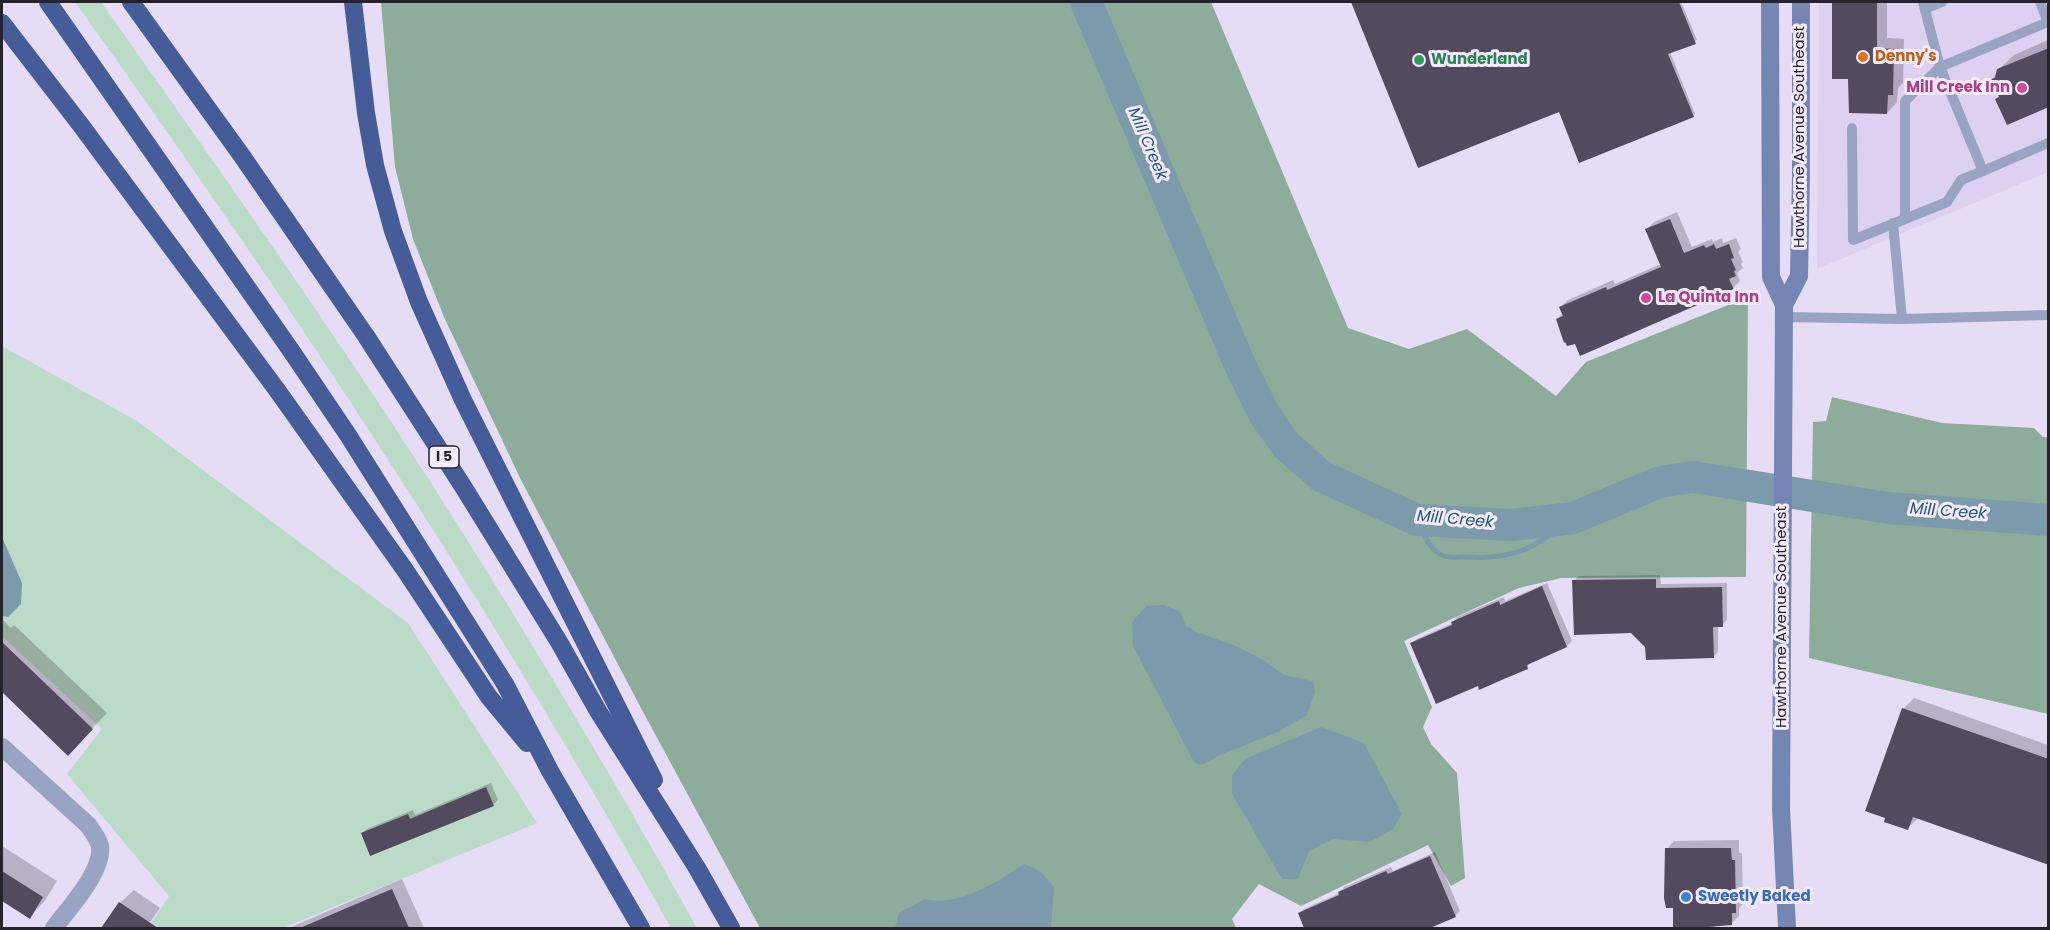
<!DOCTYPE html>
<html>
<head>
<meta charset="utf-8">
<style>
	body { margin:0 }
	#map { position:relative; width:2050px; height:930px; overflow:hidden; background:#e7dcf6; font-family:Poppins,sans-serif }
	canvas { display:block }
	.frame { position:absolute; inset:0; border:3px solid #26222c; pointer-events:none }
</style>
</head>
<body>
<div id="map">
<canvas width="2050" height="930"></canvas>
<div class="frame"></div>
</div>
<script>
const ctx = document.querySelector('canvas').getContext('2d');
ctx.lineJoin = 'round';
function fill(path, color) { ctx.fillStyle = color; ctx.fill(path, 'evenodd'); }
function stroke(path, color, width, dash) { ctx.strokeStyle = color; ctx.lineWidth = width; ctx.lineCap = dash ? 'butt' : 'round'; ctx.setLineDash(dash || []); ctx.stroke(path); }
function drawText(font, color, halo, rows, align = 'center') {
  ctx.font = font + ' Poppins,sans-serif'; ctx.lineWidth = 6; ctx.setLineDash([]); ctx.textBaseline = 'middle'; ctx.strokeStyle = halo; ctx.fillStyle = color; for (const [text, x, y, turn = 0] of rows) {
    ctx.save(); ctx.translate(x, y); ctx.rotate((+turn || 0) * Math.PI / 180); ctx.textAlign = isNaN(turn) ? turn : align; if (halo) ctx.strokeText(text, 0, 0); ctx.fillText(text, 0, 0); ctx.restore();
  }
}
const built = new Path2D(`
	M1819,2H2048V172L1817,269Z`);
const green = new Path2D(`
	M75,2H101C200,142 299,282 394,426C501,589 602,758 697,928H671C491,606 290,302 75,2Z
	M2,346L137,421L408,623L537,823L283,928H148L169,896L67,774L102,729L2,636Z`);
const forest = new Path2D(`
	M381,2H1211L1348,328L1409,349L1467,329L1556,396L1586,362L1748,297L1746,577L1561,578L1519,588L1404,641L1432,707L1423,727L1431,744L1457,773L1465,878L1451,886L1428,845L1301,906L1259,884L1232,919L1236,928H760L642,710L521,480L444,317L413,239L395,167Z
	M1832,397L1942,423L2034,428L2043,437H2048V714L1809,658L1813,422L1826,421Z`);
const water = new Path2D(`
	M2,537L22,583L21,604L8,617L2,616Z
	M1164,605L1180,612L1186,626L1197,632L1238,647L1265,661L1284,675L1313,681L1315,692L1307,715L1280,731L1218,756L1204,764L1199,765L1194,762L1133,646L1132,622L1146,606Z
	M1321,727L1364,743L1402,814L1393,829L1370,842L1333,839L1309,851L1298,879H1282L1232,794V775L1245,759Z
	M1024,864C1038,868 1045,875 1054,887L1051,928H895L899,913L925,899C960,907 996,882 1024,864Z`);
const shadow = new Path2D(`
	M1353,2H1650L1651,4L1657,2H1681L1697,40L1670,52L1695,114L1693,116L1559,110L1419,166Z
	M1834,2H1887V38L1904,39L1903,83L1898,88L1897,102L1887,113L1850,77H1834Z
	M2048,40V105L2000,96L1993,79L1998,70L2014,55Z
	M1677,212L1692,247L1712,239L1713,242L1722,238L1723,243L1736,238L1741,249L1738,252L1743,262L1741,264L1743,268L1737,273L1740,281L1733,288L1575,342L1557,319L1563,313L1560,307L1568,300L1613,280L1615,284L1661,264L1647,229L1654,222Z
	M1660,575L1661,584L1727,583V620L1722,625H1718V652L1713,657L1647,647L1574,581L1579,576Z
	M1547,583L1572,641L1567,646L1532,661L1527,667L1479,684L1412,643L1417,639L1453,623L1457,617L1504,597L1505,601Z
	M2,619L11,628L14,625L107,713L68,753L2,690Z
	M1914,698L2048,745V863L1918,818L1907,829L1887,817L1903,709Z
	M491,783L498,800L493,805L362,833L367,829L413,810L415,815Z
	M1739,840V853H1742L1743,904L1739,908V916L1731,924L1715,925L1714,928H1674V907L1667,849L1674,841Z
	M2,846L57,881L44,902L29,917L2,899Z
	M1435,852L1460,911L1455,916L1426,928H1306L1299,914L1304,909L1340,893L1344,887L1391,867L1393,871Z
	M402,879L424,928H289Z
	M134,890L160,908L146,928H103L120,903Z`);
const stream = new Path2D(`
	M1417,520C1423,533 1429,550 1444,556C1450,558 1461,557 1467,557C1516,560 1536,547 1573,518`);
const river = new Path2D(`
	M1086,2L1240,365L1264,414L1286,445L1321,476L1417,520L1511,525L1573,518L1660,482L1693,477L1888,508L2048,520`);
const building = new Path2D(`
	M1351,2H1679L1696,44L1668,54L1694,117L1579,163L1559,112L1418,168Z
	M1832,2H1877V48L1894,49L1893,95H1888L1887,114L1849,113L1848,79H1832Z
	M2049,48V107L2007,125L1995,99L1999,97L1991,79L1995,78L1997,69Z
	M1670,219L1684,253L1704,245L1706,248L1714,244L1716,249L1729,244L1734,258L1731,259L1736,270L1734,271L1736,276L1729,279L1734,289L1580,356L1575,344L1567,346L1565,342L1564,343L1556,319L1563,316L1559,307L1606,287L1607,290L1661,267L1645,229Z
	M1656,579V588L1722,587L1723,627H1713L1714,658L1646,660L1645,647L1631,633L1574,635L1572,580Z
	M1542,586L1567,647L1527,665L1528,669L1504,679L1479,690L1478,686L1436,704L1410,643L1452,625L1451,622L1499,601L1500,605Z
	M2,642L93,729L68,756L2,692Z
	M1902,708L2049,759V865L1913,817L1908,830L1884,822L1885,818L1865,811Z
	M486,787L494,806L370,856L361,833L408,814L410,819Z
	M1665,848H1731L1732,860H1735L1736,913H1732V925L1708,927V928H1673V908H1666L1664,898Z
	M1430,856L1456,917L1430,928H1304L1298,913L1339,895L1338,892L1386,871L1388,874Z
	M2,871L43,897L30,919L2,901Z
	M392,889L409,928H300L349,907Z
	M119,902L158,928H101Z`);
const service = new Path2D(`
	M2040,2L2048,22
	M1925,9L1942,2
	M2048,22L1940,67L1983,171L2048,143
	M1852,128L1853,240L1947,202L1961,180L1983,171
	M1905,219V101L1940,67L1923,2
	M1893,223L1902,319
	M1784,317L1902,319L2048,315`);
const minor = new Path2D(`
	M2,747L88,825C93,832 98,838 100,846C104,871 68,909 54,928`);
const secondary = new Path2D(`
	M1770,2L1771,277L1784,305L1781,808L1787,928
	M1784,305L1799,276L1801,175V2`);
const motorway = new Path2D(`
	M48,2L292,352L348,435L505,684L550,771L641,928
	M131,2L242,156L366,336L464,488L559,642L598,711L697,868L731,928
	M353,2L366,113L375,165L393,231L419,302L463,400L654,780
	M2,23L80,124L277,390L405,570L489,697L527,743`);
const markers = [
	[1863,57,6,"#e8710a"],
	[1419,60,6,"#2e9e5b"],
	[2022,88,6,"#d1479c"],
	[1646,298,6,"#d1479c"],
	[1686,897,6,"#3f7fe0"]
];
const shields = [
	[444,457,30]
];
const shieldNames = [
	["I 5",444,457]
];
const foodNames = [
	["Denny's",1875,57]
];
const leisureNames = [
	["Wunderland",1431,60]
];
const hotelNames = [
	["Mill Creek Inn",2010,88],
	["La Quinta Inn",1658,298,"left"]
];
const streetNames = [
	["Hawthorne Avenue Southeast",1800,137,-90],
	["Hawthorne Avenue Southeast",1782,617,-90]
];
const shopNames = [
	["Sweetly Baked",1698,897]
];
const waterNames = [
	["Mill Creek",1147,144,67],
	["Mill Creek",1948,512,4],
	["Mill Creek",1455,520,5]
];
fill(built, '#ded0f0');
fill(green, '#bbdac8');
fill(forest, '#8eac9b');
fill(water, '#7d9aac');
fill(shadow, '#0003');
stroke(stream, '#7d9aac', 5);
stroke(river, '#7d9aac', 32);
fill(building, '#534a5f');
stroke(service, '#98a4c2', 10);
stroke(minor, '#98a4c2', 18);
stroke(secondary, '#7486b1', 18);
stroke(motorway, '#455c99', 18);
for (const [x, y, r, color] of markers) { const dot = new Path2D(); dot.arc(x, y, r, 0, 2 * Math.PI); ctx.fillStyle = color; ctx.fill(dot); stroke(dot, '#f3ebff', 2); }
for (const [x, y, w] of shields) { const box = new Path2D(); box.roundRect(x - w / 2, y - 11, w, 22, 4.5); ctx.fillStyle = '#f3ebff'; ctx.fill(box); stroke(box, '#26222c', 1.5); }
drawText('bold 14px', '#26222c', null, shieldNames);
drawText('bold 15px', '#c56008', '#f3ebff', foodNames, 'left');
drawText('bold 15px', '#27864d', '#f3ebff', leisureNames, 'left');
drawText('bold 15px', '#b23c85', '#f3ebff', hotelNames, 'right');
drawText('15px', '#26222c', '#f3ebff', streetNames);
drawText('bold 15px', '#366cbe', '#f3ebff', shopNames, 'left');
drawText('italic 16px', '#245875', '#f3ebff', waterNames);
</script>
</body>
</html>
